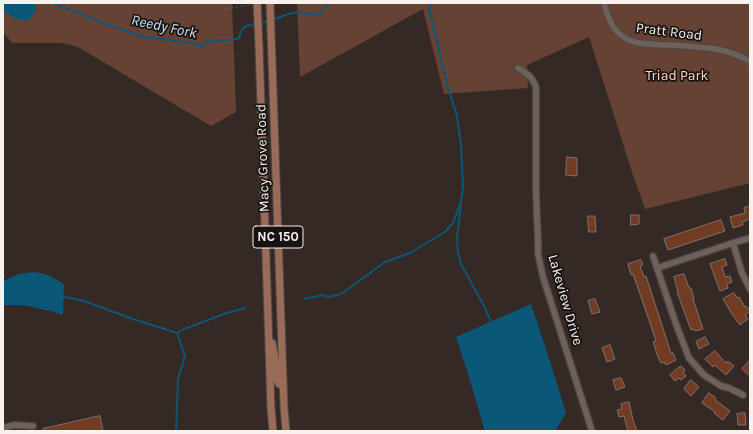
<!DOCTYPE html>
<html>
<head>
<meta charset="utf-8">
<style>
	body { margin:0 }
	#map { position:relative; width:753px; height:434px; overflow:hidden; background:#342924; font-family:Karla,sans-serif }
	canvas { display:block }
	.frame { position:absolute; inset:0; border:4px solid #f9f1ee; pointer-events:none }
</style>
</head>
<body>
<div id="map">
<canvas width="753" height="434"></canvas>
<div class="frame"></div>
</div>
<script>
const ctx = document.querySelector('canvas').getContext('2d');
ctx.lineJoin = 'round';
function fill(path, color) { ctx.fillStyle = color; ctx.fill(path, 'evenodd'); }
function stroke(path, color, width, dash) { ctx.strokeStyle = color; ctx.lineWidth = width; ctx.lineCap = dash ? 'butt' : 'round'; ctx.setLineDash(dash || []); ctx.stroke(path); }
function drawText(font, color, halo, rows, align = 'center') {
  ctx.font = font + ' Karla,sans-serif'; ctx.lineWidth = 3.5; ctx.setLineDash([]); ctx.textBaseline = 'middle'; ctx.strokeStyle = halo; ctx.fillStyle = color; for (const [text, x, y, turn = 0] of rows) {
    ctx.save(); ctx.translate(x, y); ctx.rotate((+turn || 0) * Math.PI / 180); ctx.textAlign = isNaN(turn) ? turn : align; if (halo) ctx.strokeText(text, 0, 0); ctx.fillText(text, 0, 0); ctx.restore();
  }
}
const green = new Path2D(`
	M3,3H232L236,112L211,126L78,47L62,43H12L3,32Z
	M297,3H750V183L645,209L632,172L589,37L527,65L528,88L444,94L423,9L300,77Z`);
const water = new Path2D(`
	M3,3H33L37,9L28,21L16,19L3,11Z
	M33,272C45,273 55,277 64,285L63,315L51,311L22,305H3V281L19,274Z
	M531,304L549,358L566,413L555,431H485L469,377L456,337Z`);
const stream = new Path2D(`
	M52,3L101,22L143,37L194,43L199,46L202,47L204,42L209,41L212,43L217,40H232L239,38C240,33 243,26 249,25C252,25 254,26 256,25
	M430,3L429,9L448,88L457,116L461,144L463,187L457,238L458,253L461,264L484,306L492,324
	M273,19C278,19 281,16 286,15C294,12 304,12 313,15L321,13L329,3
	M260,23L262,22H269
	M61,296L84,301L133,319L177,333L184,329L227,313L245,308
	M304,299L323,295L329,297L341,294L385,262L410,253L445,232L453,223L460,204
	M176,431L178,379L185,356L177,333`);
const building = new Path2D(`
	M567,157L577,158V176L566,175Z
	M750,206V219L742,222L743,225L733,228L730,217L745,213L744,208Z
	M631,215H639V224L631,225Z
	M588,216H595L596,232H589Z
	M721,220L725,231L668,250L664,239Z
	M725,259L727,265L722,267L725,277L730,276L732,282L727,284L728,288L720,291L710,264Z
	M641,260L643,265L640,266L644,277L646,276L671,353H673L676,360L666,365L664,362L661,363L658,357L653,342L656,341L651,326L633,274L631,275L628,264Z
	M684,274L689,288H691L694,299H693L703,329L695,331L694,329L691,330L677,292H678L674,277Z
	M734,293L737,298L739,297L745,307L746,306L750,311L745,315L748,319L740,325L732,314L723,299Z
	M595,299L600,312L592,314L588,301Z
	M705,337L709,344L699,349L696,342Z
	M610,345L615,359L607,362L602,348Z
	M715,351L726,363L728,361L734,366L726,375L715,365L713,367L705,359Z
	M750,360V376L742,369Z
	M681,366L685,370L683,372L686,376L681,380L679,378L675,381L670,375Z
	M621,378L625,387L616,390L613,380Z
	M691,380L699,387L691,396L684,389Z
	M709,393L716,398L715,400L730,411L723,420L714,413L715,412L702,403Z
	M629,402L633,420L637,431H628L624,416L619,417L617,410L622,409L621,404Z
	M745,413L746,425H738L737,414Z
	M100,416L103,431H43V429Z`);
const path = new Path2D(`
	M224,9L250,5`);
const minor = new Path2D(`
	M604,3C607,14 611,28 621,35C634,46 653,44 669,45C686,46 704,47 721,50C732,52 741,57 750,61
	M518,68C527,74 532,76 536,87V192L538,241V254L543,277L592,431
	M733,243L742,273L750,289
	M653,256L677,327L689,358L704,375L721,386L729,388L743,395
	M657,268L733,243L750,238
	M3,428L14,425L33,426`);
const major = new Path2D(`
	M270,3L284,407L286,431
	M259,46L271,408L273,431
	M272,343L275,359L277,380L279,384L283,385`);
const majorBridge = new Path2D(`
	M257,3L259,46`);
const shields = [
	[278,237,50]
];
const shieldNames = [
	["NC 150",278,237]
];
const streetNames = [
	["Pratt Road",669,32,7],
	["Macy Grove Road",263,158,-92],
	["Lakeview Drive",565,300,74]
];
const parkNames = [
	["Triad Park",677,76]
];
const waterNames = [
	["Reedy Fork",164,27,12]
];
fill(green, '#664234');
fill(water, '#0b5777');
stroke(stream, '#0b5777', 2);
fill(building, '#723b23');
stroke(building, '#7f726d', 1);
stroke(minor, '#504743', 8);
stroke(major, '#504743', 9);
stroke(path, '#837975', 1, [1, 3]);
stroke(minor, '#6e615c', 5.5);
stroke(major, '#996c5a', 7);
stroke(majorBridge, '#504743', 9, []);
stroke(majorBridge, '#996c5a', 7);
for (const [x, y, w] of shields) { const box = new Path2D(); box.roundRect(x - w / 2, y - 11, w, 22, 3); ctx.fillStyle = '#181310'; ctx.fill(box); stroke(box, '#f9f1ee', 1); }
drawText('bold 13px', '#f9f1ee', null, shieldNames);
drawText('14px', '#f9f1ee', '#181310', streetNames);
drawText('14px', '#fcd7c8', '#181310', parkNames);
drawText('italic 15px', '#c2e4f9', '#181310', waterNames);
</script>
</body>
</html>
